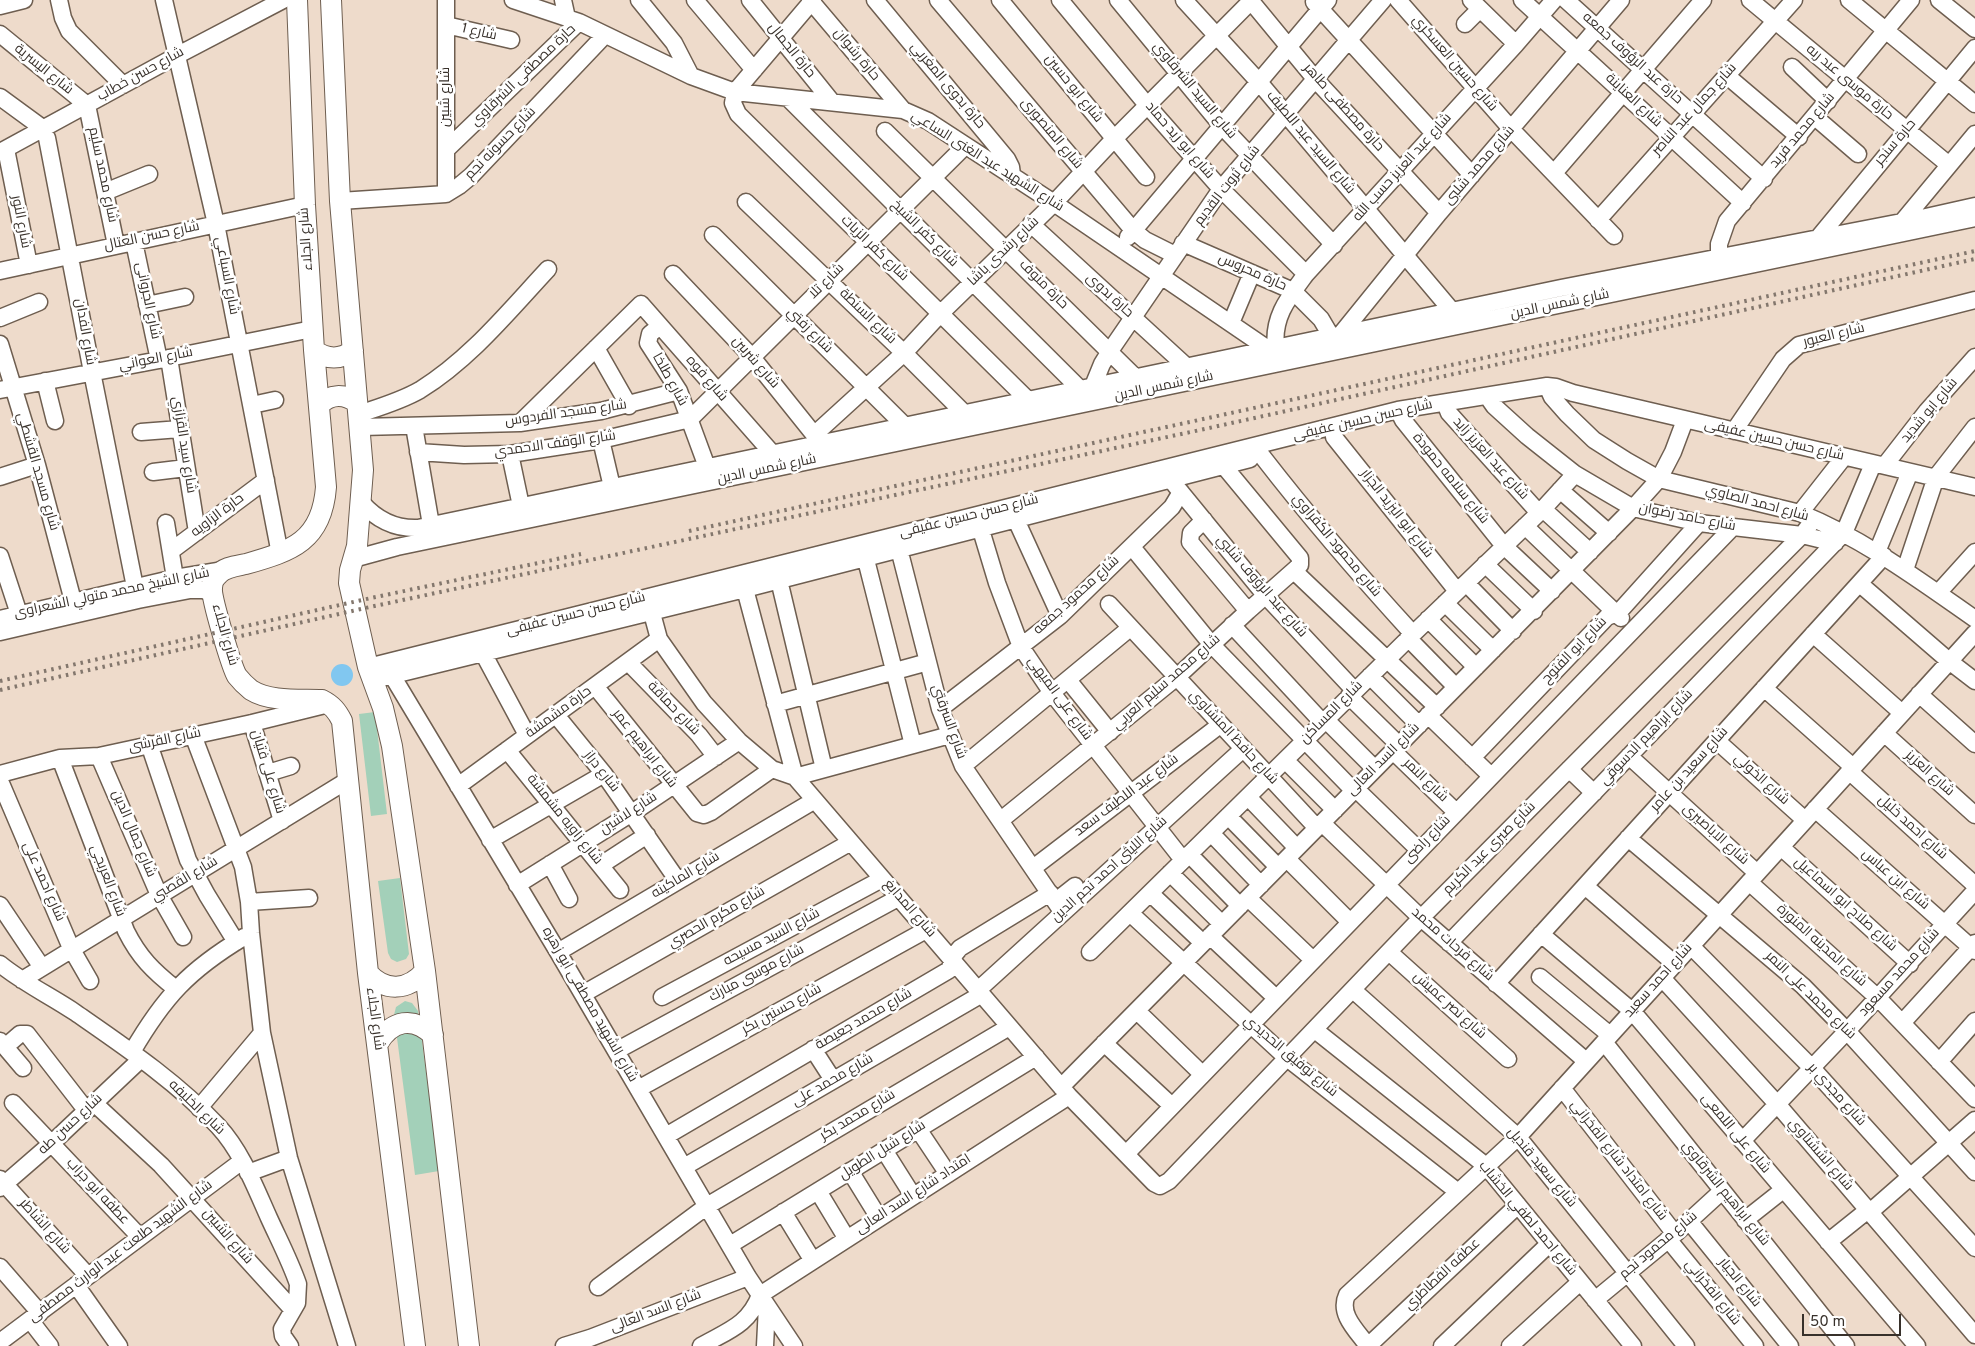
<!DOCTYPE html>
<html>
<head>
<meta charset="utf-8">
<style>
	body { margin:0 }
	#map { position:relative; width:1975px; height:1346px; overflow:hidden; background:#eedbcb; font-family:Overpass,sans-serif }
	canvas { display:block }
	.scale { position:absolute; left:1802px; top:1314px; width:99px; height:22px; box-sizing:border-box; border:2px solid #38312b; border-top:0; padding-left:6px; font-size:15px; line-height:18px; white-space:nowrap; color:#38312b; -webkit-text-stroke:4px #fff; paint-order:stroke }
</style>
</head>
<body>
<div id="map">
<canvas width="1975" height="1346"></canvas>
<div class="scale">50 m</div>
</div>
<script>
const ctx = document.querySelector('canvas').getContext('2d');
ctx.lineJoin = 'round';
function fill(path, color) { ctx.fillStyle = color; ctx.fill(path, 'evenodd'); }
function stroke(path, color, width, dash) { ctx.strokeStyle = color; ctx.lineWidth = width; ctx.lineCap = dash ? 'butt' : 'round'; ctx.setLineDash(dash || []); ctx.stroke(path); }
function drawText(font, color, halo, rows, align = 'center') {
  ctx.font = font + ' Overpass,Cairo,sans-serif'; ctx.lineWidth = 5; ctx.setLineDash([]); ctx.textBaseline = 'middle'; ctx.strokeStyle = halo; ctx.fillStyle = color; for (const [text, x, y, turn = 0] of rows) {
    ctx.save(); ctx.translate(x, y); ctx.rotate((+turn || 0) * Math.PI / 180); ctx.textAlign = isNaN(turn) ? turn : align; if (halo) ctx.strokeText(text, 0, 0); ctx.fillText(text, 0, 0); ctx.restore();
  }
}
const green = new Path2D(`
	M375,712L387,814L371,816L359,714Z
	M400,878L409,954L406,959L397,962L391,959L388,953L378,881Z
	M405,1001L412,1003L418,1011L439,1171L415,1175L394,1015L396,1007Z`);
const water = new Path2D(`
	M331 675a11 11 0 1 1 22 0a11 11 0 1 1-22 0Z`);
const minor = new Path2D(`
	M59,0L63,18L69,31L123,85
	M164,0L216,224L280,554
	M446,0V194
	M513,0L579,22L691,76L735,92L903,110L928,121L1054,203L1274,353
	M563,0L567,18
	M639,0L674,43L691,76
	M695,0L754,70
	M750,0L832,102
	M810,0L903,110
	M813,0L735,92L733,103L738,114L1028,400
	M875,0L1007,159L1011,167L1012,175
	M938,0L1133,230L1145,240L1175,255
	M1000,0L1146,177
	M1060,0L1147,105L1221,189L1306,274
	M1118,0L1221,125L1334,245
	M1184,0L1258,81L1452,311
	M1250,0L1316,80L1439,213
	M1398,0L1512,130L1614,236
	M1471,0L1516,44
	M1522,0L1743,203
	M1566,0L1764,179
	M1750,0L1949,165
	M1849,0L1975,104
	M1939,0L1975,29
	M1314,2L1472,175
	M0,6L24,0
	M1465,24L1480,9
	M446,25L511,40
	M0,34L87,105L116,245
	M1792,67L1828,101
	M1726,75L1799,137
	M0,97L41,127L47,138L92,372L135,587
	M789,99L1080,389
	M1815,117L1858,154
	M885,131L1135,377
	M6,149L29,265
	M446,150L579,22
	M0,152L178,55L283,0
	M1554,173L1703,0
	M105,192L149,174
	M340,201L446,194L459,186L471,176L605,35
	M746,202L904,353L964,413
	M1598,220L1794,0
	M1902,222L1975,134
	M1031,224L1187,367
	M713,235L905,426
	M1128,237L1328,0
	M1818,238L1975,48
	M134,242L159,360
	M1183,243L1293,291L1321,319L1331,336
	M1719,267V244L1727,221L1911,0
	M0,271L305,205
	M673,274L751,356L820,442
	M147,305L185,297
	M0,318L39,302
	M1231,323L1252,273
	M660,326L650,334L648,343L679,391L707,467
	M1341,334L1439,213L1621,0
	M0,344L37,465L73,601
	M596,348L629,406
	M1276,348C1272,317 1289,297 1306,274L1516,44L1554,0
	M169,358L197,532
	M45,381L55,421
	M1093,386L1102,364L1110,351L1221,189L1383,0
	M1547,386L1552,397L1567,414L1594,440L1627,461L1659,479L1800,513C1864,539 1919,580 1975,619
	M0,390L159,360L312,329
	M1487,396L1494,406L1527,436L1575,474L1633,508L1699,523L1802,535L1835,543
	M1445,403L1449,413L1539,513
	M252,405L275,400
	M1398,410L1403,420L1504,546L1552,591
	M359,414C380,407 401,401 420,390C470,359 508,312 548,269
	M520,423L641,304L772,453
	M414,426L431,525
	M361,427L520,423L601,411L679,391
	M1734,431L1783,359L1799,345L1975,300
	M141,432L180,429
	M814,435L904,353L940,314L1054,203L1114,139L1252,0
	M1334,437L1457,591
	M601,440L612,487
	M418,452L464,455L510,454L601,440L690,419L965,146
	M510,454L521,506
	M1262,456C1310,518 1360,576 1413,634
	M1885,465L1927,411L1975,357
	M153,472L186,468
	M0,477L37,465
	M1175,485L1265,595L1355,691
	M1560,490L1609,533
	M362,503C377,520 395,529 418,528L1561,288L1917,219L1975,206
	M1543,509L1590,552
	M1012,511L1060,616
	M1800,513L1844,457
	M978,520L997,583L1021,647L1052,693L1183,860
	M1204,520L1191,533L1190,542L1248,611
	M166,523L175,578
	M1525,526L1621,618
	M897,541L940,709L963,766L1063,913
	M1132,547L1212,645L1354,791
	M863,548L913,745
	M171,551L266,480
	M1877,552L1910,472
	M0,556L19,614
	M353,559L397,547L1975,218
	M1485,564L1534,611
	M1905,570L1936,477L1975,427
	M1294,571L1437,707
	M741,574L795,777L1069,1096L1154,1183L1160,1186L1169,1181L1421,918L1802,535L1814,519
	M779,580L824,769
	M1466,583L1513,631
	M1860,584L1949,661L1975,681
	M1938,593L1975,552
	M649,602L659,639L704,703L739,741L772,769L795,777L950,735
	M1445,603L1493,650
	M1109,604L1317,828
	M0,619L175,578L224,570
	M1428,619L1476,667
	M1232,625L1323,723
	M0,632L138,600L190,590H203L212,593
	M1813,634L1902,713
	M1408,638L1456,687
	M483,653L527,735
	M628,662L699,735L716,757
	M368,667L1398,410L1547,386L1556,387L1573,393L1975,487
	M387,667L558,952L748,1277L794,1346
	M1370,676L1419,725
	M373,680L745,589L1250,459
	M1068,680L1110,732
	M595,686L697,813L704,815L711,812L772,769
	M1764,688L1853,767
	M1919,694L1975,744
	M1349,696L1399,745
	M775,704L928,662
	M940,709L1060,616L1172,507L1181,492
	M556,715L604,774L678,881
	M1428,715L1491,776
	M1326,720L1375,769
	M252,723L282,821
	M1884,733L1975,815
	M193,735L243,867L249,902L251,933L262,1033L289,1158L347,1346
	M1717,741L1805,820
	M149,744L188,860L207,895L236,942
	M507,750L620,890
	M1393,751L1456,812
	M99,756L159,895L183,937
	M1629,756L1757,873
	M60,758L126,931C139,957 153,971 176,989
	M1472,758L1607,617L1619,612L1699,523
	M1285,760L1335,810
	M963,766L1130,628
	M1569,769L1594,793
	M1849,771L1975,885
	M268,773L291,766
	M0,774L60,758L99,756L252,723L325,705
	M0,781L71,948L90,981
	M458,786L659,639
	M1356,789L1419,850
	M1248,797L1297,848
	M1815,809L1975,951
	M1228,816L1278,867
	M1001,820L1177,677L1248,611L1300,565V558L1218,459
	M1322,823L1421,918L1586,1061
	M1211,833L1261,885
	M1628,838L1803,986L1847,1031L1975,1172
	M490,840L604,774
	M1781,847L1910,964
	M1189,854L1240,906
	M1287,859L1350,922
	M550,864L569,899
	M601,865L647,835
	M1033,868L1220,725
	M1170,873L1222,924
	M1749,882L1878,998L1975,1099
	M517,885L632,813L739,741
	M1585,886L1675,964
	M1150,893L1203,943
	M1248,898L1313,960
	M1056,901L1075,886
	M249,902L309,898
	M0,905L41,966
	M1130,913L1287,1058L1458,1192
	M1541,934L1632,1011L1917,1346
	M1210,936L1276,998
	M1449,943L1844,533L1873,464
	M1691,946L1813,1069L1975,1248
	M558,952L815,800
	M1090,952L1413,634L1543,509L1575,474
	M1389,952L1508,1059
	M0,964C23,983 51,996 76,1013C125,1047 177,1082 218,1126C242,1152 255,1187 269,1218C279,1240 290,1261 298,1284L297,1303L282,1329L283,1336L290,1346
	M1540,977L1610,1035
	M1662,978L1778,1105L1975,1335
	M22,980L348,780
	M1496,984L1884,556
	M978,990L1243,749
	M1353,990L1518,1137L1686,1346
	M583,994L851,842
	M662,997L882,879
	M1137,1011L1202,1074
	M1902,1023L1975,943
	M1315,1030L1486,1166L1633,1346
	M0,1041L23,1068
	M1604,1042L1846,1346
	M1104,1043L1172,1106
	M5,1047L20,1034H27L86,1110
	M813,1049L833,1080
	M616,1051L898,898
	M132,1052C164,997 189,970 244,937
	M1939,1062L1975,1021
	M1061,1087L1633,508L1659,479L1673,452L1685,420
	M1562,1088L1675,1234
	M638,1089L926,930
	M13,1103L140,1237
	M94,1103L161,1165L293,1310
	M199,1108L262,1033
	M918,1129L948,1174
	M666,1136L949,970L955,954L960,948L1050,893
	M1742,1141L1847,1031L1975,891
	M884,1150L913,1196
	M1126,1154L1732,528
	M684,1167L982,994
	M850,1171L879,1218
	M248,1173L289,1158
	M0,1179L88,1276
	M0,1188L52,1143L141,1059
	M818,1191L847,1239
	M783,1212L813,1261
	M1870,1212L1975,1120
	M1745,1220L1783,1190
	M1689,1221L1790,1346
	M1668,1239L1755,1346
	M1828,1242L1868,1210
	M730,1245L1036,1057
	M0,1267L40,1313
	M76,1285L119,1346
	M598,1287L707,1206L1009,1027
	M1595,1300L1675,1234L1722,1191
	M30,1320L50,1346
	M0,1342L242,1161
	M564,1346L590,1338L748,1277
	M701,1346C727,1331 749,1325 760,1295L1069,1096
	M765,1346L767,1306
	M1368,1346C1357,1331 1338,1314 1347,1295L1518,1137L1975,633
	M1368,1346L1518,1205
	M1442,1346L1549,1244
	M1510,1346L1580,1282`);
const major = new Path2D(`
	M297,0L305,205L314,350L326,487C322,541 292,551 246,564C236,566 224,567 218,575C214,578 212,583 212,588C211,598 232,668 237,676C241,681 246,686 251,690C270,702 300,699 322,700C332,705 337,711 342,721L368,973L415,1346
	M331,0L340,201L363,470L357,546L350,570L349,583L368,667L383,708L392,746L425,971L469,1346
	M314,350C327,360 341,360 353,350
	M319,405C330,394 344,393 357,403
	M368,973C385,992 408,991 425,971
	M378,1043C392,1020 413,1016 433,1035`);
const rail = new Path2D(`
	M689,531L1975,251
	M0,681L371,598L581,554
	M0,690L370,607L1200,430L1975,259`);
const streetNames = [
	["شارع 1",479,33,13],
	["حارة الجمال",791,51,51],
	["حارة رشوان",856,55,50],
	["حارة عبد الرؤوف جمعه",1632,59,42],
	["شارع حسين العسكري",1454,64,49],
	["شارع اليسرية",43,70,39],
	["شارع حسن خطاب",141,75,-29],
	["حارة مصطفى الشرقاوي",524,76,-44],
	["حارة موسى عبد ربه",1849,83,40],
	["حارة بدوى المغربي",947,86,50],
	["شارع ابو حسين",1073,89,51],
	["شارع السيد الشرقاوي",1194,91,50],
	["شارع شبين",446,97,-90],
	["شارع العناينة",1633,101,43],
	["حارة مصطفى طاهر",1343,108,48],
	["شارع جمال عبد الناصر",1695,110,-48],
	["شارع محمد فريد",1803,131,-50],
	["شارع المنصورى",1051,134,50],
	["شارع ابو زيد حماد",1179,141,49],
	["شارع السيد عبد اللطيف",1310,143,50],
	["حارة سنجر",1896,143,-50],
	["شارع حسونه نجم",501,144,-46],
	["شارع الشهيد عبد الغنى الساعي",987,162,32],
	["شارع محمد شلبى",1480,166,-49],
	["شارع عبد العزيز حسب الله",1403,168,-48],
	["شارع محمد سليم",102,175,78],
	["شارع ثروت القديم",1228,186,-52],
	["شارع النور",20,222,79],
	["شارع كفر الشيخ",924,234,45],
	["شارع حسن العتال",152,237,-12],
	["شارع الجلاء",307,239,-94],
	["شارع كفر الزيات",874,249,44],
	["شارع رشدى باشا",1004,252,-44],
	["حارة محروس",1252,273,24],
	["شارع السباعي",226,276,79],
	["شارع تلا",827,282,-45],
	["حارة منوف",1043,285,45],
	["حارة بدوى",1109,296,42],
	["شارع الجروانى",147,301,78],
	["شارع شمس الدين",1560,305,-12],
	["شارع السنطة",867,317,44],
	["شارع زفتي",809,331,45],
	["شارع الفدان",84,332,80],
	["شارع العبور",1834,336,-14],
	["شارع العواني",156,360,-11],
	["شارع شربين",755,363,49],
	["شارع فوه",706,379,49],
	["شارع طلخا",669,380,61],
	["شارع شمس الدين",1164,387,-12],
	["شارع ابو شديد",1930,411,-50],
	["شارع مسجد الفردوس",566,414,-8],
	["شارع حسن حسين عفيفى",1363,421,-13],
	["شارع حسن حسين عفيفى",1774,441,13],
	["شارع سيد القزازي",183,445,81],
	["شارع الوقف الاحمدي",555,445,-8],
	["شارع عبد العزيز زايد",1490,459,48],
	["شارع شمس الدين",767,470,-12],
	["شارع مسجد القشطي",37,472,74],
	["شارع سلامه حمودة",1450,479,51],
	["شارع احمد الصاوي",1757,504,15],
	["شارع ابو اليزيد الجزار",1396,514,52],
	["حارة الزاويه",218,516,-37],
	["شارع حسن حسين عفيفى",969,517,-14],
	["شارع حامد رضوان",1687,518,11],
	["شارع محمود الكفراوي",1336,546,50],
	["شارع عبد الرؤوف شلبي",1261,587,49],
	["شارع الشيخ محمد متولي الشعراوى",112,594,-12],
	["شارع محمود جمعه",1077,596,-42],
	["شارع حسن حسين عفيفى",576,615,-14],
	["شارع الجلاء",224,635,74],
	["شارع ابو الفتوح",1575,651,-46],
	["شارع محمد سليم العربي",1167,683,-41],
	["شارع على الميهي",1059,699,54],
	["شارع حماقة",673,709,46],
	["حارة مشمشة",559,713,-36],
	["شارع المساكن",1332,713,-45],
	["شارع السرقتي",948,722,70],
	["شارع حافظ المنشاوي",1233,738,47],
	["شارع ابراهيم الدسوقي",1647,738,-46],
	["شارع القرشى",165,741,-12],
	["شارع ابراهيم عمر",644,749,52],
	["شارع السد العالى",1384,760,-45],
	["شارع سعيد بن عامر",1690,770,-48],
	["شارع على فتيان",267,772,73],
	["شارع دراز",601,772,52],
	["شارع العزيز",1929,774,42],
	["شارع الخولي",1761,780,42],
	["شارع النمر",1425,781,44],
	["شارع عبد اللطيف سعد",1127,796,-37],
	["شارع لاشين",629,814,-33],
	["شارع زاويه مشمشة",564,820,51],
	["شارع احمد خليل",1912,828,42],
	["شارع جمال الدين",133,834,67],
	["شارع الاباصيرى",1715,835,42],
	["شارع راضى",1428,840,-46],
	["شارع صبرى عبد الكريم",1490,849,-45],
	["شارع الليثى احمد نجم الدين",1110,870,-42],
	["شارع الماكينه",686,876,-31],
	["شارع القصبي",185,880,-31],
	["شارع ابن عباس",1895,880,41],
	["شارع العربجي",107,881,69],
	["شارع احمد على",43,882,66],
	["شارع صلاح ابو اسماعيل",1845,905,42],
	["شارع المدابغ",909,909,49],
	["شارع مكرم الحصري",717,918,-30],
	["شارع السيد مسيحه",772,938,-28],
	["شارع فرحات محمد",1452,945,41],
	["شارع المدينه المنورة",1821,946,42],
	["شارع محمد مسعود",1900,973,-48],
	["شارع موسى مبارك",757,974,-28],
	["شارع احمد سعيد",1659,981,-48],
	["شارع محمد على النمر",1810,996,44],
	["شارع الشهيد مصطفى ابو زهره",589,1005,60],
	["شارع نصر عميش",1449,1006,42],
	["شارع حسنين بكر",782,1010,-29],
	["شارع الجلاء",374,1019,82],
	["شارع محمد جعيصة",864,1020,-30],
	["شارع توفيق الحديدي",1290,1057,40],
	["شارع محمد على",833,1081,-30],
	["شارع مجدي بر",1836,1095,48],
	["شارع الخليفه",196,1108,44],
	["شارع محمد بكر",858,1116,-31],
	["شارع حسن طه",71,1125,-43],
	["شارع على اللمعى",1735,1134,50],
	["شارع شبل الطويل",883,1151,-32],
	["شارع الششتاوي",1820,1155,49],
	["شارع امتداد شارع الفخراني",1618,1161,52],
	["شارع سعيد قنديل",1541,1168,50],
	["عطفه ابو جراب",97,1192,47],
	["شارع ابراهيم الشرقاوي",1725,1194,51],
	["امتداد شارع السد العالى",914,1195,-33],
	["شارع احمد لطفي الخشاب",1527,1219,50],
	["شارع الشاطر",44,1227,48],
	["شارع الشبين",227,1237,49],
	["شارع محمود نجم",1659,1246,-40],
	["شارع الشهيد طلعت عبد الوارث مصطفى",121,1252,-37],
	["عطفه الفطاطري",1443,1275,-43],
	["شارع الجيار",1739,1283,51],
	["شارع الفخراني",1712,1293,51],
	["شارع السد العالى",656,1312,-21]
];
fill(green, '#a3d0b9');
fill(water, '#81c7f0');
stroke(minor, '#6e5e50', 19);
stroke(major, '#6e5e50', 22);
stroke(minor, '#fff', 16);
stroke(major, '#fff', 20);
stroke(rail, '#83776d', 4, [2.5, 5]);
drawText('14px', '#38312b', '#fff', streetNames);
</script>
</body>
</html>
